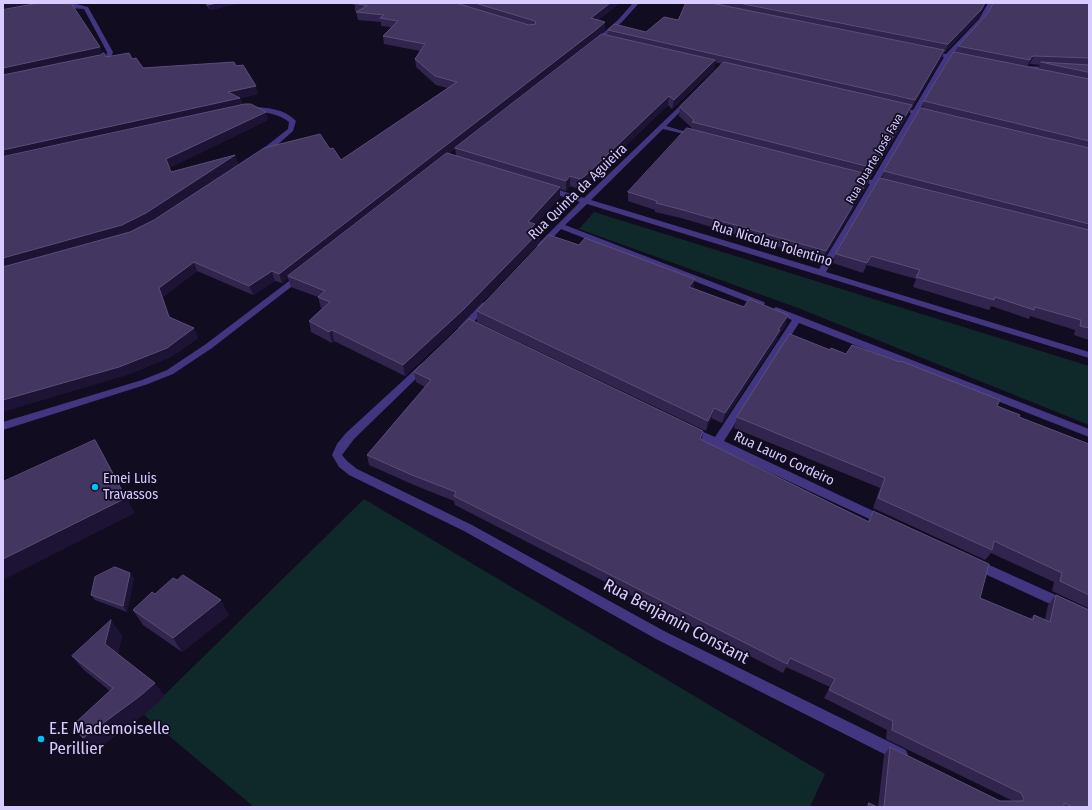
<!DOCTYPE html>
<html>
<head>
<meta charset="utf-8">
<style>
	body { margin:0 }
	#map { position:relative; width:1092px; height:810px; overflow:hidden; background:#120c20; font-family:"Fira Sans Condensed",sans-serif }
	canvas { display:block }
	.frame { position:absolute; inset:0; border:4px solid #d7cbff; pointer-events:none }
</style>
</head>
<body>
<div id="map">
<canvas width="1092" height="810"></canvas>
<div class="frame"></div>
</div>
<script>
const ctx = document.querySelector('canvas').getContext('2d');
ctx.lineJoin = 'round';
function fill(path, color) { ctx.fillStyle = color; ctx.fill(path, 'evenodd'); }
function stroke(path, color, width, dash) { ctx.strokeStyle = color; ctx.lineWidth = width; ctx.lineCap = dash ? 'butt' : 'round'; ctx.setLineDash(dash || []); ctx.stroke(path); }
function drawText(font, color, halo, rows, align = 'center') {
  ctx.font = font + ' "Fira Sans Condensed",sans-serif'; ctx.lineWidth = 3.5; ctx.setLineDash([]); ctx.textBaseline = 'middle'; ctx.strokeStyle = halo; ctx.fillStyle = color; for (const [text, x, y, turn = 0] of rows) {
    ctx.save(); ctx.translate(x, y); ctx.rotate((+turn || 0) * Math.PI / 180); ctx.textAlign = isNaN(turn) ? turn : align; if (halo) ctx.strokeText(text, 0, 0); ctx.fillText(text, 0, 0); ctx.restore();
  }
}
const green = new Path2D(`
	M594,212L1089,366V425L798,308L579,229Z
	M364,499L825,774L810,807H254L144,715Z`);
const minor = new Path2D(`
	M72,3L88,7L113,52L111,58L99,63H95V61L106,56L107,52L84,9C77,8 61,8 57,6Z
	M633,3H639L622,22L598,43H594V41L618,20Z
	M988,3H994L983,21L952,55L967,59L964,61L950,58L919,111L934,116L931,118L917,115L879,181L893,186L889,188L876,185L826,272L1089,352V358L587,204L565,225L764,302L765,304L761,307L758,306L561,229L544,247H538L537,245L580,202L544,191V187H550L584,198L686,100L688,99L691,101L666,126L697,135V137L663,129L591,200L819,269L870,184L852,178L856,176L872,180L911,113L893,108L896,106L913,110L944,57L927,53L930,51L946,54L979,19Z
	M1020,66L1052,67L1055,69L1052,71L1018,69L1017,68Z
	M247,107C264,107 284,108 296,121L293,131L266,155H260V151L288,129L289,122C275,111 261,113 245,110L244,109Z
	M301,272L304,273L305,275L304,277L212,348L173,374L148,384L3,430V422L142,380L167,370L206,344Z
	M485,302L489,305L488,307L466,330H460L458,328L460,326L482,303Z
	M776,307L1089,429V437L799,323L724,441L886,517L888,520L886,523L882,525L878,523L713,446L686,433L685,430L686,427L690,426L715,437L792,320L773,312L772,310Z
	M424,363L429,366L427,368L354,439L342,455L347,461L357,469L472,525L664,631L906,750L908,755L906,760L901,762L896,760L656,639L464,531L349,475L339,467L332,455L337,444L346,433L421,364Z
	M976,559L1089,610V622L972,568L970,564L972,560Z`);
const wall = new Path2D(`
	M204,3H237V4L210,10Z
	M347,3H620L598,20L605,22V30L597,37L448,154L456,156L455,148L607,35L608,30L646,32L678,20L686,3H986L978,18L945,52H944L942,58L912,108H911L909,114L871,177H870L868,184L823,260L681,218L655,212V210L628,201V192L692,128L679,116L680,107L722,64L715,62L714,69L672,109L668,105L584,186L579,189L570,186L566,191L560,189V197L535,225V229L540,242L465,320L405,376L334,341L332,343L311,332L309,321L322,308H321L318,297L291,287L288,278L282,283L275,281L253,295L197,271L163,297L170,317L194,328L198,338L171,357L124,376L100,47L102,54L106,57L132,59L143,68L236,66L258,94L240,98L242,104L268,120L169,168L171,172L235,155L238,164L170,209L330,149L341,160L448,88L436,85L416,67L415,59L420,51L384,44L383,36L391,27L381,26V22L358,20L356,12H358L355,11V5Z
	M1089,3V340L1074,335L1075,330L1030,316L1029,319L991,306L989,310L913,287L916,279L867,265L863,273L833,263L836,254L882,178L884,171L922,108L924,101L955,53L958,46L987,14ZM1030,64L1040,65L1038,69L1027,67L1028,65Z
	M694,288L786,325L778,336L777,340L722,423L711,418L706,431L477,322V311Z
	M830,350L846,354L997,406L1019,417L1089,444V607L1088,608L1052,591L1054,582L991,553L985,560L873,508L880,488L734,428L737,417Z
	M414,372L703,431L702,440L868,521L873,511L980,598L1030,619L1034,615L1045,620L1048,605L1056,595L1089,807H878L884,755L890,747L1000,801H1013L886,739L887,730L824,698L830,687L786,667L783,673L455,505L454,501L414,485L369,465L367,455L425,387L416,382Z
	M134,578L127,612L95,600L91,595Z
	M155,594L229,615L182,652L143,625L133,610Z
	M122,635L118,654L165,696L151,709L96,750L110,691L84,670L72,656Z`);
const shadedWall = new Path2D(`
	M7,3H53L3,12V4Z
	M217,3H237V4L210,10L208,5Z
	M610,3H620L590,26L591,18Z
	M985,3H986L978,18L945,52L948,44Z
	M605,22V30L597,37L290,277L288,276V278L282,283L279,274Z
	M100,47L103,56L3,77V68Z
	M944,50L942,58L912,108L915,100Z
	M1034,56L1030,64L1028,65L1031,57Z
	M715,60L714,69L672,109L674,100Z
	M256,86L258,94L240,98L242,107L3,160V150L228,92Z
	M669,96L668,105L584,186L579,189L580,179Z
	M912,105L909,114L871,177L874,168Z
	M266,112L268,120L169,168L166,159Z
	M235,155L238,164L150,223L126,235L3,268V258Z
	M871,175L868,184L823,260L826,251Z
	M570,176V186L566,191V181Z
	M560,187V197L535,225V235L528,222Z
	M540,231V242L465,320L405,376L403,365Z
	M871,256L867,265L863,273L867,263Z
	M194,262L197,271L163,297L173,326L169,317L159,288Z
	M272,271L275,281L253,295L249,286Z
	M695,279L694,289L689,287Z
	M788,315L786,325L778,336L777,340L722,423L725,413Z
	M194,328L198,338L171,357L124,376L3,412V400Z
	M332,330L334,341L332,343L329,332Z
	M714,408L711,418L706,431L708,421Z
	M703,431L701,441L700,439Z
	M95,440L104,455L135,513L3,580V559Z
	M130,573L134,578L127,612L123,606Z
	M221,600L229,615L182,652L173,638Z
	M111,620L122,635L117,658L105,644Z
	M155,683L165,696L151,709L96,750L83,738Z`);
const building = new Path2D(`
	M39,3H71L100,47L3,68V10Z
	M207,3H217L208,5Z
	M354,3H456L529,25L536,24L535,21L475,3H610L591,18L605,22L597,29L279,274L272,271L249,286L194,262L159,288L169,317L194,328L167,348L119,367L3,400V267L130,232L154,220L264,148L320,134L330,149L333,148L341,160L457,82L435,76L415,59L425,44L383,36L398,21L380,18L384,15L356,12L367,6Z
	M686,3H711L944,50L915,100L608,30L614,24L646,32L664,17L678,20Z
	M739,3H985L981,10L948,44Z
	M994,3H1089V58L1034,56L1031,57L1030,60L958,46L987,14Z
	M602,34L715,60L674,100L669,96L585,176L580,179L570,176L566,181L455,148Z
	M954,52L1089,79V141L924,101Z
	M104,53L106,57L129,53L132,59L136,58L143,68L234,62L236,66L243,65L256,86L228,92L240,98L3,150V75L100,55Z
	M724,62L912,105L874,168L692,122L694,120L680,107Z
	M1041,62L1089,65V72Z
	M245,104H251L266,112L166,159L171,172L235,155L146,213L122,225L3,258V157Z
	M921,108L1089,148V224L884,171Z
	M687,128L871,175L826,251L683,210L656,203L657,201L628,192Z
	M447,153L560,187L528,222L535,224L531,228L540,231L464,309L403,365L332,330L329,332L309,321L330,302L318,297L325,291L288,276Z
	M880,178L1089,230V328L1080,326L1081,320L1035,307L1034,310L995,297L994,300L916,277L920,270L871,256L867,263L836,254Z
	M549,235L579,245L585,238L695,279L689,287L744,307L749,299L788,315L778,330H780L725,413L714,408L708,421L477,311Z
	M469,319L703,431L700,439L869,522L873,511L989,564L980,598L1033,620L1034,615L1050,622L1056,595L1089,610V807H1073L1064,803V807H884L890,747L1000,801H1023L1024,799L1021,793L892,730L893,721L829,690L835,679L790,658L787,664L454,496L456,492L412,475L367,455L431,380L414,372Z
	M790,334L830,350L831,348L846,354L852,345L900,362L901,361L1000,400L997,406L1020,415L1019,417L1089,444V595L1060,581L1062,573L994,541L992,550L878,498L885,478L737,417Z
	M95,440L126,498L3,559V482Z
	M115,567L130,573L123,606L91,595L95,577Z
	M183,575L221,600L173,638L133,610L152,592L155,594L173,578L177,580Z
	M111,620L105,644L155,683L140,696L83,738L73,725L113,688L72,656Z
	M869,803L877,807H868Z`);
const markers = [
	[95,487,4,"#00c0f6"],
	[41,739,4,"#00c0f6"]
];
const farStreetnames = [
	["Rua Duarte José Fava",875,159,-60]
];
const streetNames = [
	["Rua Quinta da Aguieira",578,192,-44],
	["Rua Nicolau Tolentino",772,244,17],
	["Rua Lauro Cordeiro",784,459,25]
];
const poiNames = [
	["Emei Luis",103,479],
	["Travassos",103,495]
];
const nearStreetnames = [
	["Rua Benjamin Constant",676,622,28]
];
const nearPoinames = [
	["E.E Mademoiselle",49,729],
	["Perillier",49,749]
];
fill(green, '#0f282a');
fill(minor, '#423680');
fill(wall, '#31254e');
fill(shadedWall, '#1d1334');
fill(building, '#433661');
stroke(building, '#5a4e7a', 1);
for (const [x, y, r, color] of markers) { const dot = new Path2D(); dot.arc(x, y, r, 0, 2 * Math.PI); ctx.fillStyle = color; ctx.fill(dot); stroke(dot, '#120c20', 1.5); }
drawText('12px', '#d7cbff', '#120c20', farStreetnames);
drawText('14px', '#d7cbff', '#120c20', streetNames);
drawText('14px', '#d7cbff', '#120c20', poiNames, 'left');
drawText('17px', '#d7cbff', '#120c20', nearStreetnames);
drawText('17px', '#d7cbff', '#120c20', nearPoinames, 'left');
</script>
</body>
</html>
